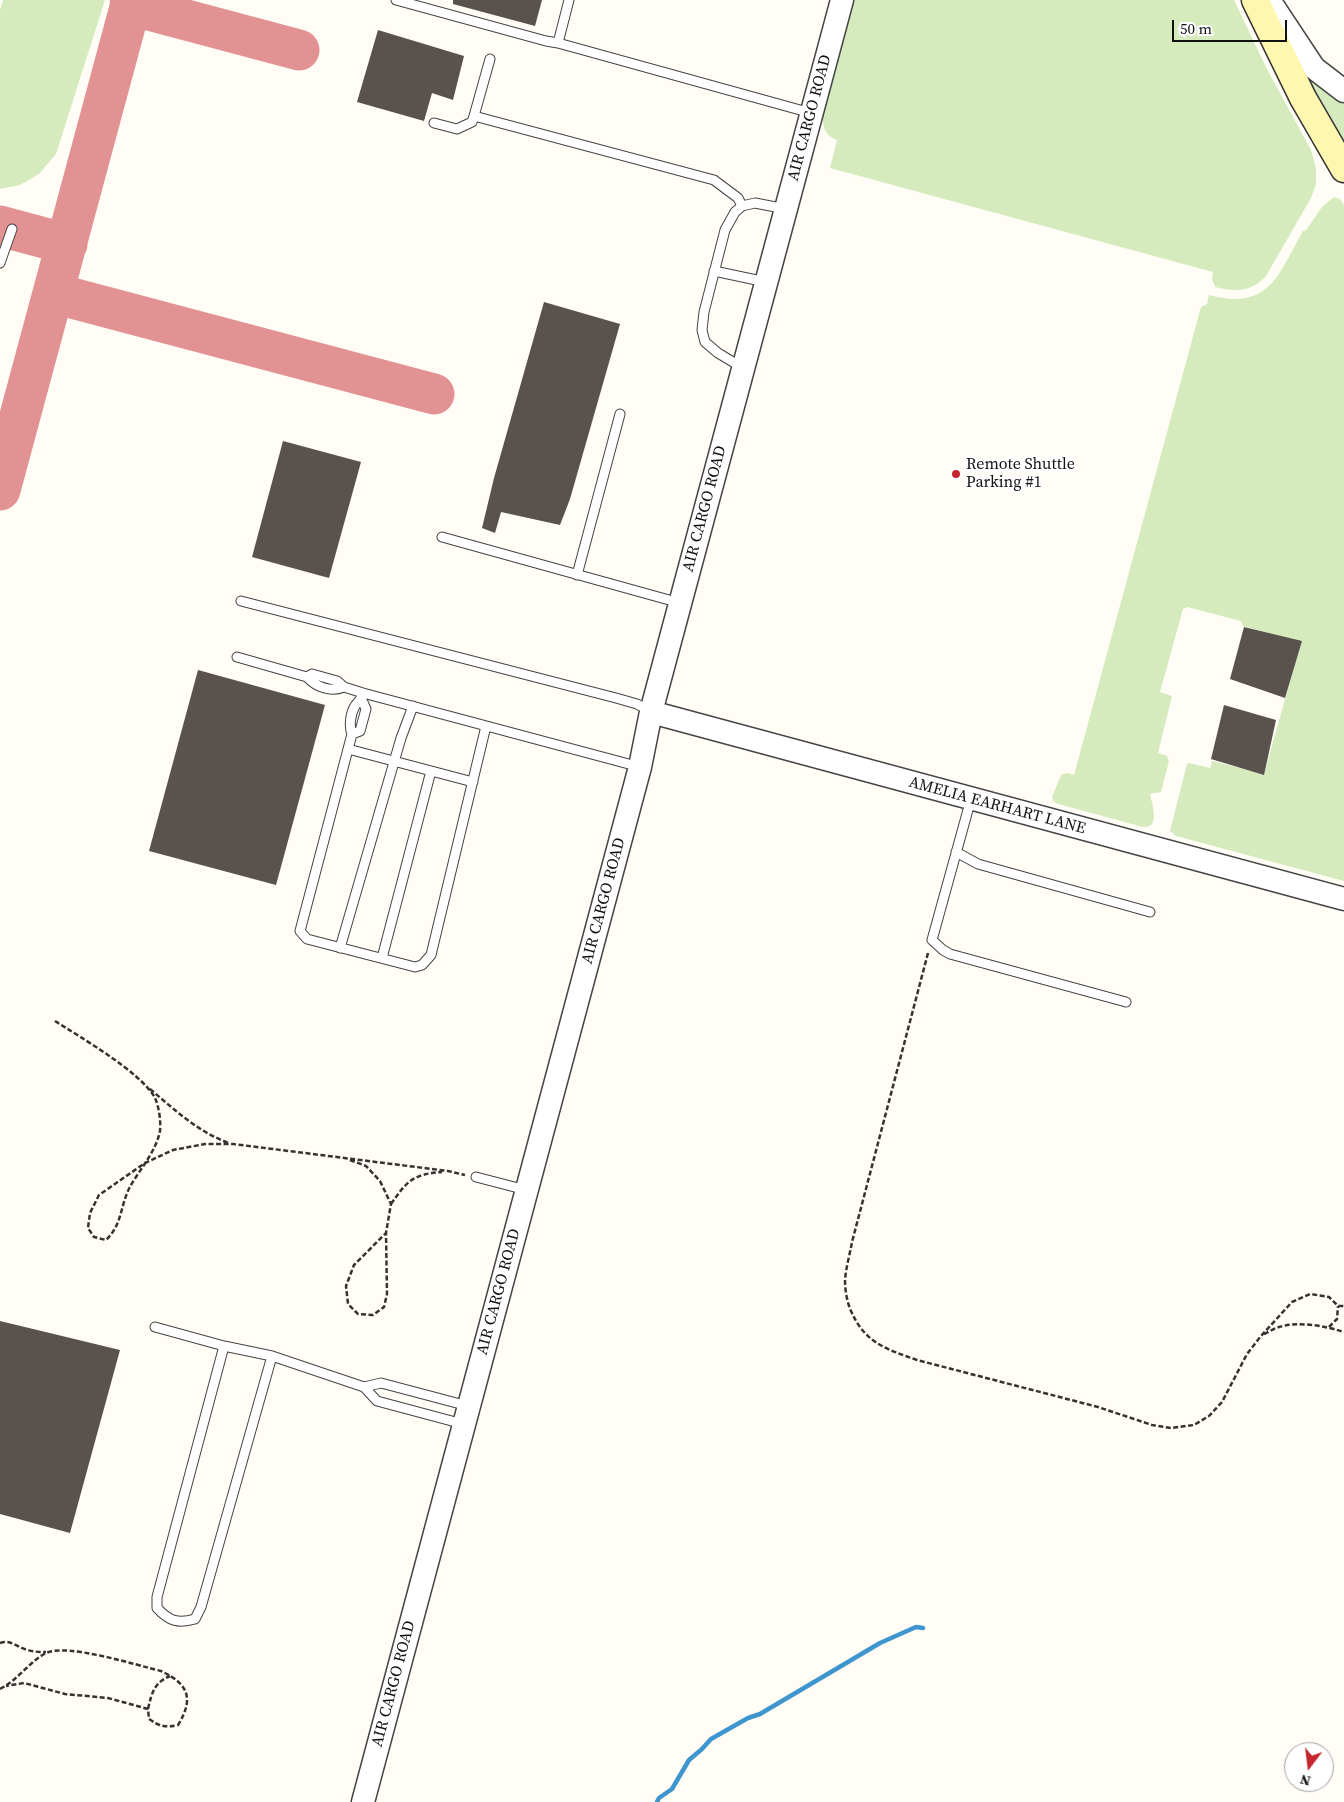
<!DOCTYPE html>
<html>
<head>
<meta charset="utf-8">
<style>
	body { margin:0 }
	#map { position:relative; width:1344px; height:1802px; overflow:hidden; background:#fffdf5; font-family:"Source Serif 4",serif }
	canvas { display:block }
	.north { position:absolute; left:1284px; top:1742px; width:50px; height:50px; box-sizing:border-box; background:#fff; border:1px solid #a0a0a0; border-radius:50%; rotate:195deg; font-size:14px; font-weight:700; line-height:20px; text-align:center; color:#111 }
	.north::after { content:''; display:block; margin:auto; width:18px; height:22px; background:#c4262e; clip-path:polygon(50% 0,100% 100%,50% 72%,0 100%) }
	.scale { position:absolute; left:1172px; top:20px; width:115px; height:22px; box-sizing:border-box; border:2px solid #111; border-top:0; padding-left:6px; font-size:15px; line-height:18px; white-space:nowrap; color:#111; -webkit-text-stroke:4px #fff; paint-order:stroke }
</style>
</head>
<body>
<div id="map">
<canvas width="1344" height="1802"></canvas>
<div class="north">N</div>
<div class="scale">50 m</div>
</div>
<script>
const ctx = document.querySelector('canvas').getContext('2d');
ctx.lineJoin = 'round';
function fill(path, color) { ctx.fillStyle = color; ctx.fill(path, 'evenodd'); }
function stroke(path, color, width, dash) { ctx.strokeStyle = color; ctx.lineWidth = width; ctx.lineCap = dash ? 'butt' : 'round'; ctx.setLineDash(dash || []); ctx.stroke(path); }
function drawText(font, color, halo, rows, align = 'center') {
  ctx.font = font + ' "Source Serif 4",serif'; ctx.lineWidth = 5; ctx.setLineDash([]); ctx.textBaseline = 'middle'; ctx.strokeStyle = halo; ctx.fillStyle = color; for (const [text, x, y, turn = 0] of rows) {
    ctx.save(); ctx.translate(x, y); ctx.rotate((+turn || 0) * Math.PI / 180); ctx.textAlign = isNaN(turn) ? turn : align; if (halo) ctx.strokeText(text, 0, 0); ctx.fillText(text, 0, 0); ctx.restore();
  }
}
const green = new Path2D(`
	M3,0H105L56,154L39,174L20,185L0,189V10Z
	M853,0H1234L1267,69L1311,150L1316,168V184L1311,198L1266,276C1252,292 1235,292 1215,287L1212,279L1213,272L830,168L837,140C825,136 822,126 823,115Z
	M1307,76L1344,104V151L1305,78Z
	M1334,197L1340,199L1344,205V881L1176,836L1170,831L1187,764L1189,763L1210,768L1212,761L1264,774L1301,642L1243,626L1241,621L1187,607L1183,609L1160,692L1172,696L1158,753L1167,756L1169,761L1161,792L1150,794C1152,805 1161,828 1143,827L1058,804L1054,802L1052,797L1061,775L1067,773L1074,775L1201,307L1207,304L1209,295C1270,311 1277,276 1303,231L1306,230L1322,207Z`);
const stream = new Path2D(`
	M657,1802L659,1798L672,1789L689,1760L702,1749L711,1739L748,1718L760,1714L880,1643L916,1627L923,1628`);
const taxiway = new Path2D(`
	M130,5L299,50
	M0,226L67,244
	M53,293L434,394
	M0,490L132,0`);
const building = new Path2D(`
	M453,0H542L535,26L453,4Z
	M378,30L464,56L453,100L432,93L424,121L357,102Z
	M544,302L620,324L570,499L560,525L501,512L495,533L482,528L494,478Z
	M283,441L361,462L329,578L252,557Z
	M1244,627L1302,641L1285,698L1230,679Z
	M198,670L325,705L276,885L149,851Z
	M1224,705L1276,720L1264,775L1211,759Z
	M0,1321L120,1350L70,1533L0,1514Z`);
const path = new Path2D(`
	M928,953L852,1242C850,1254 846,1267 845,1280C845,1290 847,1302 851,1311C865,1343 886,1349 917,1360L1098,1407L1152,1425L1171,1428L1194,1425L1209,1416L1222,1402L1247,1354L1261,1336L1292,1302L1310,1294L1329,1297L1338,1306H1344
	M55,1021C80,1037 142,1073 155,1098C159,1107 161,1121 160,1131C156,1151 141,1168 131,1185C120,1204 123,1224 106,1240L94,1237L88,1228L90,1213L99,1195L145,1163L173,1150L205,1144H233L448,1171L465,1175
	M150,1089C175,1110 198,1132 229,1143
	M350,1160L366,1166L380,1181L391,1204L386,1233L387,1294L384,1307L373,1315L358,1314L348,1304L346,1286L354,1265L386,1233
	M391,1204C407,1181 413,1174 442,1172
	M1329,1327L1337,1319L1338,1306
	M1264,1334C1269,1332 1274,1328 1279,1327C1299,1321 1325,1326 1344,1332
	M0,1643C11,1639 18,1648 28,1650C34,1652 40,1652 46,1652
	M0,1689C18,1680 29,1662 46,1653C67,1643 136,1665 161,1671C189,1684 194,1699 178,1725C165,1728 159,1726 149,1719L148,1709L108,1698L65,1694L24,1683L6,1686
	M148,1709C152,1692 154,1683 170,1676`);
const service = new Path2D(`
	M396,0L546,41L558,43
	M569,0L558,43L811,113
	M474,116L490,59
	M434,123L457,129L472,122L474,116L714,180L738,198L742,206L755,203L786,209
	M742,206L735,212L725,230L704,312L702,330L705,342L718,353L743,368
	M0,263L12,229
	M714,271L766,282
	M442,537L680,603
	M577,575L620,414
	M241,601L616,698L637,704L650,711
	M237,657L307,677
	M344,687C331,692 317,688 307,677L312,674L337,681L344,687L363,693L640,767
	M362,700L366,709L360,731L352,734C349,727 350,714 355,706C358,701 362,700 363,693
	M352,734L300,931L307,939L415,967L422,965L431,955L486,726
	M348,749L473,782
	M971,799L932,940L943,950L950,954L1126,1002
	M956,852L978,864L1150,912
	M340,948L401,738L413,706
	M382,958L431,771
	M476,1177L526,1190
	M155,1327L224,1346L272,1356L364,1387
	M224,1346L157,1597V1608C169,1621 178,1624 195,1619L201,1607L272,1356
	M463,1424L377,1401L364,1387L381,1383L468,1406`);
const tertiary = new Path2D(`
	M1269,0L1314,68L1344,91
	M651,712L1344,899
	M363,1802L640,767L651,712L842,0`);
const secondary = new Path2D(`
	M1255,0L1303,98L1344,169`);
const markers = [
	[956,474,5,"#c4262e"]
];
const streetNames = [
	["AIR CARGO ROAD",810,118,-75],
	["AIR CARGO ROAD",705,509,-75],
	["AMELIA EARHART LANE",997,806,15],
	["AIR CARGO ROAD",604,901,-75],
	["AIR CARGO ROAD",499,1292,-75],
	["AIR CARGO ROAD",394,1684,-75]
];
const poiNames = [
	["Remote Shuttle",966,465],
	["Parking #1",966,483]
];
fill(green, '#d5ebbd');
stroke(stream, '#3f96cf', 4.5);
stroke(taxiway, '#e29292', 41);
fill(building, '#5a524d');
stroke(service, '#444', 11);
stroke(tertiary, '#444', 25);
stroke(secondary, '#333', 29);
stroke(path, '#333', 2.5, [5, 2.5]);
stroke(service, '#fff', 9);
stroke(tertiary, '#fff', 22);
stroke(secondary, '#fff6b0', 26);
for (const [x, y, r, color] of markers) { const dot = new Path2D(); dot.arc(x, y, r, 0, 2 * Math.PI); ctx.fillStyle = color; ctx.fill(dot); stroke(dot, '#fff', 2); }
drawText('16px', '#111', '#fff', streetNames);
drawText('16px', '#111', '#fff', poiNames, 'left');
</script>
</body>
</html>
